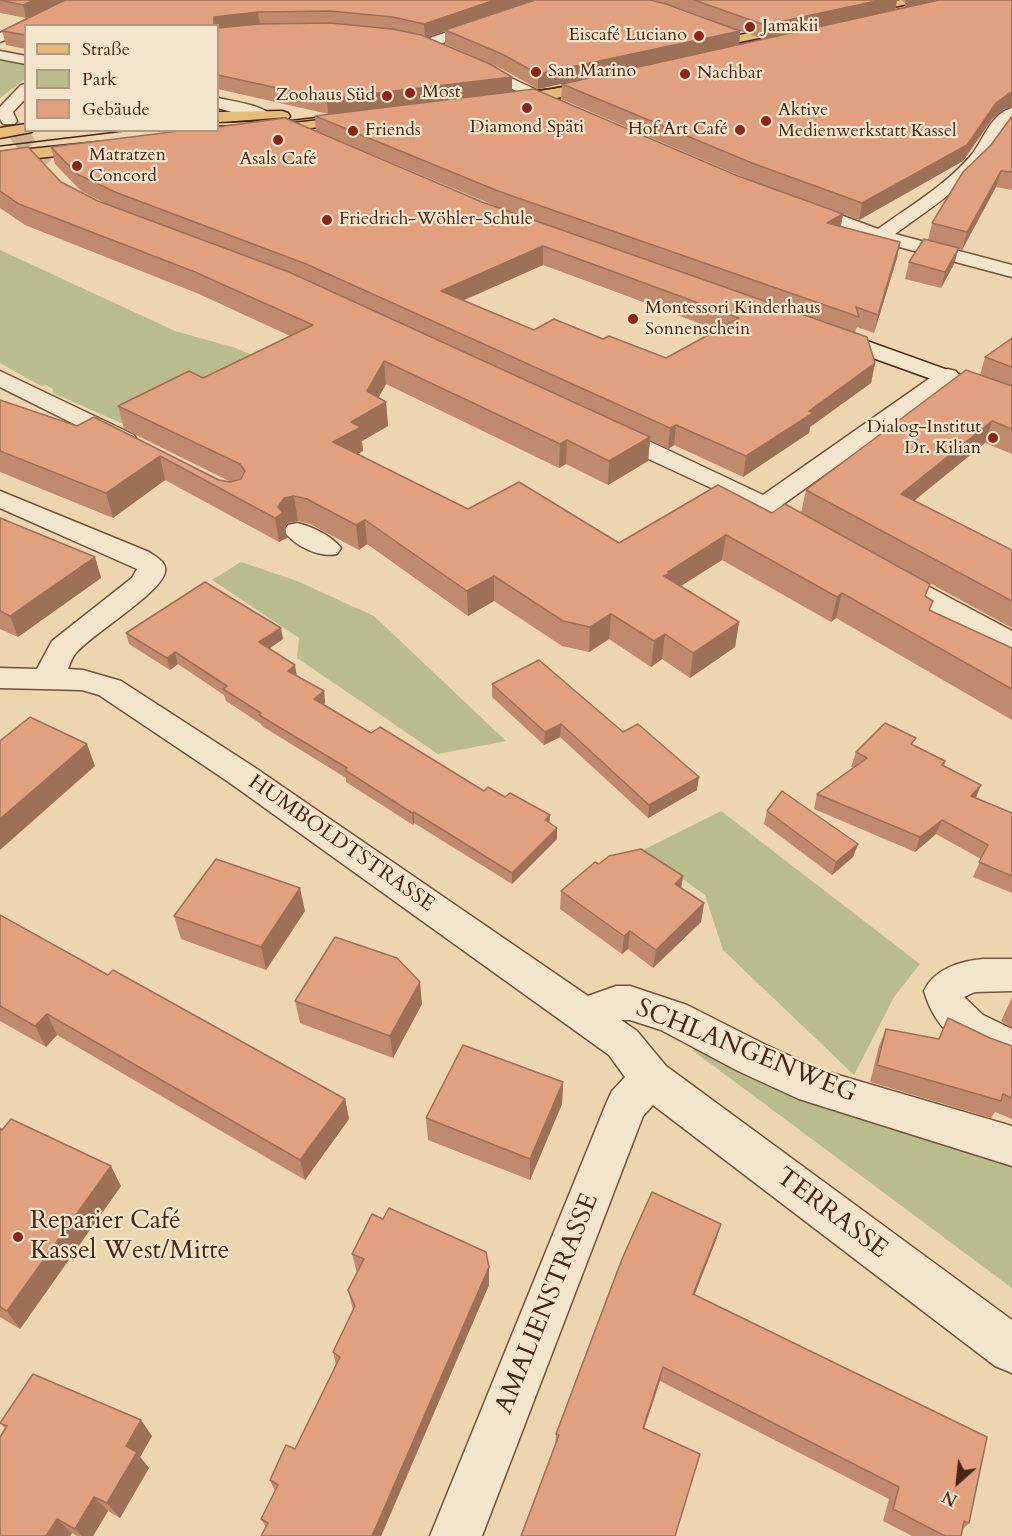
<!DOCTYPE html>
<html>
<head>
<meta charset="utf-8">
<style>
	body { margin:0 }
	#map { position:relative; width:1012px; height:1536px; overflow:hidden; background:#edd5b0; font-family:Cardo,serif }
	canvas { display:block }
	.legend { position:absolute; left:24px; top:24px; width:195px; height:108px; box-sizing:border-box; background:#f3e4cc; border:2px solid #af9884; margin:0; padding:8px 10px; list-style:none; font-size:18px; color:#4a2617 }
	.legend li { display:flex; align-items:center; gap:12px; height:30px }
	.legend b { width:30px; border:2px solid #af9884 }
	.north { position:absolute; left:928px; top:1452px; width:60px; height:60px; -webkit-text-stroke:4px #f3e4cc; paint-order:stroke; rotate:207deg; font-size:16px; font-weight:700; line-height:24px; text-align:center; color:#4a2617 }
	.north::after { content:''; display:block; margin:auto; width:21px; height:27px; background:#4a2617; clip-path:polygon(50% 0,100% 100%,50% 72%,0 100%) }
</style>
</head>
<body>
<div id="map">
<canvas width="1012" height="1536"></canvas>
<ul class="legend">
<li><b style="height:8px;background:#e6ba78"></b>Straße</li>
<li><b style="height:16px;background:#b9bd8b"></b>Park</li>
<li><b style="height:16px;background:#e1a07e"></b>Gebäude</li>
</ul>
<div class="north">N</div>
</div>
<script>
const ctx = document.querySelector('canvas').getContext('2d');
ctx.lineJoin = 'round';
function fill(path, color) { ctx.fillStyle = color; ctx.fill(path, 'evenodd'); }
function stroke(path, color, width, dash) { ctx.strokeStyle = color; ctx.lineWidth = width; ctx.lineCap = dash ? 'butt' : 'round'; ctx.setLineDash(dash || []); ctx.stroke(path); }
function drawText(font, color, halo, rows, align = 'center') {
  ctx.font = font + ' Cardo,serif'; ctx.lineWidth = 4.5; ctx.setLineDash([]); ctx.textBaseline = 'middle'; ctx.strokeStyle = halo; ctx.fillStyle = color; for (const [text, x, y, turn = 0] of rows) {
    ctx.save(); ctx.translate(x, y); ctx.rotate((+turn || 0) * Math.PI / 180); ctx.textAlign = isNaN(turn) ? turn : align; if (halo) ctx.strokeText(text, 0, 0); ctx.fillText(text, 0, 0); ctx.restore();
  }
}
const green = new Path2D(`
	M0,58L25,64V79L0,98Z
	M0,250L175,331L236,348L262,360L128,426L53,393V389L46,385L41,386L0,363Z
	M241,562L297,581L374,616L506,741L438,754L297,658L299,638L212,580Z
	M721,811L920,964L894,997L854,1075L723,950L705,895L643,850Z
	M695,1047L1012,1165V1288L692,1050Z`);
const minorTunnelFar1 = new Path2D(`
	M9,121L19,133`);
const minorTunnel = new Path2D(`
	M17,132L44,166`);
const minor = new Path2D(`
	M72,0H90L38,26H26V32L0,42V33Z
	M541,0H561L559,3L431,47H421L419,44L421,41Z
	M0,51L26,56V64L0,59Z
	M472,60L569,105L571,108L569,111H557L467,67L465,64Z
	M26,84V98L13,112L17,121L15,124H3L0,119V107L21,85Z
	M218,98C234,102 262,104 273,117L265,122L218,108Z
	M1012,108V122C1001,134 995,148 985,160C960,190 926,211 895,234L1012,265V277L873,240L792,210L790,206L792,202H806L878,229C910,206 948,184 973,153C984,138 992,113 1012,108Z
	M948,369L956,371L959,376L956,381L782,505L824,528L827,534L824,540L814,542L804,540L722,493L599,436L596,431L599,426L608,424L617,426L763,495L940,371Z
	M0,371L134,435L137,440L134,445L125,447L116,445L0,387Z
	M0,491L149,552C156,557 167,562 165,572C161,593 92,634 76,653C72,657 70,664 68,669L83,670L121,681L254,767L588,996L616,986H630L687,1005L766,1045L821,1070L1012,1126V1166L799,1099L738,1071L661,1030L630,1020H621L637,1031L666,1066L1012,1320V1373L995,1366L653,1105L643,1116L482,1536H430L606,1104L612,1091L625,1077L609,1055L230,783L99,695L82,690L0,688V668L37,669L52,641L132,578L137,569L0,508Z
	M297,523C311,526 332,536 341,548L337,554C320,558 294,546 284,531L288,525Z
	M895,571L905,574L1012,631V654L1001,651L885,586L881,580L885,574Z
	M983,959H1012V991L975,992L964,997L983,1015L1012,1029V1065C969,1049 938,1039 924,991C934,969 960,961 983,959Z`);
const secondary = new Path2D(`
	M828,327L1012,393V408L820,339L817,334L820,329Z`);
const primary = new Path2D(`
	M900,0H924L922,3L852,19L845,15L847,12Z
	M798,22L805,26L803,29L696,53L689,49L691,46Z
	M607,78L612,80L615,83L612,86L552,99L504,105L496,100L504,95L552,89Z
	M282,111L288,113L290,116L288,119L218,122V112Z
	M360,113L366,115L368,118L366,121L256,135L248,130L256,125Z
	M26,124V130H33L32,132L0,138V128Z
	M98,142L104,143L106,147L104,151L0,162V152Z`);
const tram = new Path2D(`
	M879,11L929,0
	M724,46L777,35
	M522,93L578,84
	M232,122L286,118
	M277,124L331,118
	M218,126L241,125
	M0,146L133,130`);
const wall = new Path2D(`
	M0,0H897L895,10L905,8V3L901,0H1012V107L1004,109L992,119L963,161L859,220L843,214L841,226L900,242L897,258L874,333L857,327L855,333L875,363L871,383L810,427L809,433L743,477L674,445L668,449L650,440L648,461L608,485L566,464L559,468L386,384L378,398L386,402L388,426L362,441L363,451L357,454L468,509L619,543L718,485L926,597L930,611L1012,648V720L836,618L831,622L722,560L680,586L739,622L735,647L690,678L662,659L651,667L609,639L589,652L562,646L494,601L468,616L367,544L359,550L310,524L298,521L288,523L285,527L287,538L279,542L165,480L113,518L0,472V400L77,426L94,417L219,480L231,482L124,429L118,406L203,378L290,336L199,294L25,225L0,208V151L98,201L111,206L81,191L55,164L51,147L482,202L498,207L316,131L315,116L738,176L843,214L750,180L561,99L562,84L686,56L538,89L502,69L445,44V31L426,37L512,77V92L328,114L218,89V26H26V49L6,45L2,31L26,18L0,13ZM672,6L676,7L719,23ZM740,31L763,39L739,45ZM543,265L627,296L717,330L666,358L603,339L534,330L463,300Z
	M1012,116V190L996,187L962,250L958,249L954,264L941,288L905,279L909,262L928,240L932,223Z
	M1012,338V454L985,443L914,501L1012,550V628L801,513L806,490L980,375L985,357Z
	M0,518L95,557L101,578L18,637L0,629Z
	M126,633L283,639L269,649L297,676L324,691L325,703L324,704L371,733L484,791L549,823L557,839L512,884L414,823L413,825L346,782V778L262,726L261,724L226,701L224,695L178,664L170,670L129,644Z
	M492,684L623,732L697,790L648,818L560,737L544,745L492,697Z
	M914,745L945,761L944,766L975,798L1012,813V893L973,877L981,859L936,834L915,852L814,809L817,794L853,767H851L856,752Z
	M767,811L858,844L853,857L832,875L764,824Z
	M599,864L683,876L681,888L704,903L701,922L653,968L628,949L622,954L560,909L561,891Z
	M305,911L266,970L181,939L174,916Z
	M0,915L108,975L345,1099L349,1119L305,1180L57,1035L46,1047L0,1021Z
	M1012,997V1028L1001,1021Z
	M295,1001L422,1004L393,1058L300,1023Z
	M948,1018L990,1038L1012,1046V1119L995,1112L991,1118L870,1082L879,1046L886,1029L938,1039Z
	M563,1082L562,1104L530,1180L428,1140L426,1118Z
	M0,1128L121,1186L20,1329L0,1317Z
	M721,1224L716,1240L694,1294L969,1523L962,1530L961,1536H912L883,1521L889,1499L660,1381L555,1445L556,1434Z
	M352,1254L489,1267V1285L381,1536H261L266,1527L261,1519L275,1491L270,1480L295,1449L336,1365L333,1352L353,1310L348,1290L357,1273Z
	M0,1423L152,1436L140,1457L149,1468L120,1518L108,1511L93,1536H77L72,1533L70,1536H0L6,1429Z`);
const shadedWall = new Path2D(`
	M34,0H67L26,18L23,5Z
	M495,0H534L425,38L424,24Z
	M881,0H897L895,10L763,39L765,25Z
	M906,0H940L905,8Z
	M258,12L260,26L218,30V26H214V17Z
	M740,31L739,45L538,89V74Z
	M512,77V92L328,114L327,99Z
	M1012,92V107L1004,109L992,119L963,161L859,220L862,203L996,103L1008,94Z
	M1001,171L996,187L962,250L967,232Z
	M843,214L840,230L827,223Z
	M900,242L897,258L874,333L878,315Z
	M543,246V265L442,310L441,291Z
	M959,248L954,264L941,288L945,272Z
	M384,361L386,384L371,411L386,402L388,426L362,441L363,451L336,466L333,442L351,422L367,391Z
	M875,363L871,383L810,427L809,433L743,477L746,456Z
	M992,421L985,443L895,516L901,494Z
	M676,425L674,445L668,449L670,428Z
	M650,437L648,461L608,485L609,461Z
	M567,440L566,464L559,468L560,444Z
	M160,456L165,480L113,518L106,493Z
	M294,496L298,521L288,523L285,527L287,538L279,542L275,518L278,507L284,498Z
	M365,520L367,544L359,550L356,525Z
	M726,535L722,560L667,595L664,576L668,572Z
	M95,557L101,578L18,637L10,616Z
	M494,576V601L468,616L467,591Z
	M842,593L836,618L831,622L837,597Z
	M611,614L609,639L589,652L590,627Z
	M739,622L735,647L690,678L693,653Z
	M281,628L283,639L261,654L259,642Z
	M665,634L662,659L651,667L654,641Z
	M175,652L178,664L170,670L167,658Z
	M295,665L297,677L288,671Z
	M324,691L325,703L316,710L314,699Z
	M561,724L560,737L544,745L545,732Z
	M87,744L95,766L0,850V819Z
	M699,777L697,790L648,818L649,805Z
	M981,785L975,800L971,796Z
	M414,812V823L413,825L412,813Z
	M550,815L549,827L545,820Z
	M942,820L936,834L915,852L920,837Z
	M557,828V839L512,884V873Z
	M858,844L853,857L832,875L836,862Z
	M683,876L680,895L675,884Z
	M300,888L305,911L266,970L261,947Z
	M704,903L701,922L653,968L656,950Z
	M630,931L628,949L622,954L624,936Z
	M420,982L422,1004L393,1058L390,1036Z
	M47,1014L57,1035L46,1047L35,1026Z
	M563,1082L562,1104L530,1180V1159Z
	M345,1099L349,1119L305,1180L300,1160Z
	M111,1166L121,1186L20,1329L7,1311Z
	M721,1224L716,1240L689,1309L693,1294Z
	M489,1267V1285L381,1536H372Z
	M663,1367L660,1381L640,1441L643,1428Z
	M141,1420L152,1436L140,1457L149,1468L120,1518L107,1503L126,1446Z
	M94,1497L108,1511L93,1536H82L75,1529Z
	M57,1519L72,1533L70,1536H46Z`);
const building = new Path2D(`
	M0,0H34L23,5Z
	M65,0H495L424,24L393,17L330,11L258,12L214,17V26H26V35L2,31Z
	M535,0H650L666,4L740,31L538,74L502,54L445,30Z
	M694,0H881L765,25Z
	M939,0H1012V92L1008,94L996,103L967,145L862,203L752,163L562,84Z
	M330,23L392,29L421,35L490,64L512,77L327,99L218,75V28L258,24Z
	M534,89L738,176L843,214L827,223L900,242L878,315L856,307L859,317L498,191L315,116Z
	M1012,116V172L1001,171L967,232L932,223L963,172L991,145Z
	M285,118L482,202L867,337L875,363L809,411L813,413L746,456L676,425L670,428L306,264L115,192L77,174L51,147L187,130H218V127ZM543,246L628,277L739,318L666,358L609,336L603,339L554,319L534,330L441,291Z
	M28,147L61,182L98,201L289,272L650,437L609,461L567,440L560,444L384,361L367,391L386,402L351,422L361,427L333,442L468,509L519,482L619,543L718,485L772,513L785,504L930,584L925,596L933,601L929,610L1012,648V689L842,593L837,597L726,535L668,572L670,573L664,576L739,622L693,653L665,634L654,641L611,614L590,627L563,621L494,576L467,591L365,520L356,525L307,499L294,496L284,498L278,507L283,513L275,518L160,456L106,493L0,451V400L77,426L94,417L219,480L230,482L241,479L245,471L240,464L118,406L189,371L203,378L313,325L195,272L19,204L0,191V151Z
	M924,239L959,248L945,272L909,262Z
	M1012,338V367L985,357Z
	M966,370L1012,386V429L992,421L901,494L1012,550V601L806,490Z
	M0,518L95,557L10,616L0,611Z
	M205,582L281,628L259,642L295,665L288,671L324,691L314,699L371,733L380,727L484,791L488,787L505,797L510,793L550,815L545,820L557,828L512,873L414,812L412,813L345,770L347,768L259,715L261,713L223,689L227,686L175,652L167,658L126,633Z
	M539,660L623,732L638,724L699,777L649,805L561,724L545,732L492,684Z
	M30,717L87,744L0,819V741Z
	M885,723L916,738L911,744L945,761L942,765L981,785L971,796L1012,813V876L979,862L988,845L942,820L920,837L817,794L867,758L856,752Z
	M782,791L858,844L836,862L767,811Z
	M641,849L683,876L675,884L704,903L656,950L630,931L624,936L561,891L595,862L599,864L609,856Z
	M216,859L300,888L261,947L174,916Z
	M0,915L108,975L113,970L345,1099L300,1160L47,1014L35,1026L0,1006Z
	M335,937L397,958L420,982L390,1036L295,1001Z
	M948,1018L990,1038L1012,1046V1098L1003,1094L1001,1101L877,1065L886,1029L939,1039Z
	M463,1045L563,1082L530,1159L426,1118Z
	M11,1119L111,1166L7,1311L0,1307V1128L2,1130Z
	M652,1192L721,1224L693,1294L987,1437L969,1523L964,1521L961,1536H945L893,1509L899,1487L663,1367L643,1428L700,1454L675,1536H521L559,1435L556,1434L622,1259Z
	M389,1208L486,1252L489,1267L372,1536H261L268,1523L261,1519L278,1485L270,1480L286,1445L295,1449L340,1357L333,1352L355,1306L348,1290L364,1259L352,1254L372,1214L383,1219Z
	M33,1374L141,1420L126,1446L137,1452L107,1503L94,1497L75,1529L57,1519L46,1536H0V1437L7,1426L0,1423Z`);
const markers = [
	[750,27,6,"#8f2418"],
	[699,36,6,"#8f2418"],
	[536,72,6,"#8f2418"],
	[685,74,6,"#8f2418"],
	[410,93,6,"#8f2418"],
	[387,96,6,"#8f2418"],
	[527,108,6,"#8f2418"],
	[766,121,6,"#8f2418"],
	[740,130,6,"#8f2418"],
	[353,131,6,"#8f2418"],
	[278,140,6,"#8f2418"],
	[77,166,6,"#8f2418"],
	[327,220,6,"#8f2418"],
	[633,319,6,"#8f2418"],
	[993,438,6,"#8f2418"],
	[18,1237,6,"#8f2418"]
];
const farPoinames = [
	["Jamakii",762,27],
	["Eiscafé Luciano",687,36,"right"],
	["San Marino",548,72],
	["Nachbar",697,74],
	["Most",422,93],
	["Zoohaus Süd",375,96,"right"],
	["Aktive",778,111],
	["Medienwerkstatt Kassel",778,132],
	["Diamond Späti",527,128,"center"],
	["Hof Art Café",728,130,"right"],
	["Friends",365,131],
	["Matratzen",89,156],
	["Concord",89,177],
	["Asals Café",278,160,"center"],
	["Friedrich-Wöhler-Schule",339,220],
	["Montessori Kinderhaus",645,309],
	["Sonnenschein",645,330],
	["Dialog-Institut",981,428,"right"],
	["Dr. Kilian",981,449,"right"]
];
const streetNames = [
	["HUMBOLDTSTRASSE",341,844,35]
];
const nearStreetnames = [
	["SCHLANGENWEG",746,1052,22],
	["TERRASSE",831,1214,37],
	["AMALIENSTRASSE",548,1304,-68]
];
const nearPoinames = [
	["Reparier Café",30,1222],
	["Kassel West/Mitte",30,1252]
];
fill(green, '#b9bd8b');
stroke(minorTunnelFar1, '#ccb291', 15, [15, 8]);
stroke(minorTunnel, '#ccb291', 19, [19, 9]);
stroke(minor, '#73523d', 3);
stroke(secondary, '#4a2617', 3);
stroke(primary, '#4a2617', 3);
fill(minor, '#f3e4cc');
fill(secondary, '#f3e4cc');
fill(primary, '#e6ba78');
stroke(tram, '#4a2617', 1.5);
fill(wall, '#c28a6c');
fill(shadedWall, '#9e7058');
fill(building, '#e1a07e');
stroke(building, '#9e7058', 1.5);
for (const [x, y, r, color] of markers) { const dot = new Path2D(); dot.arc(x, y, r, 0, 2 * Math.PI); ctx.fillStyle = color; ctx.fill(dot); stroke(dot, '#f3e4cc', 2); }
drawText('18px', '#4a2617', '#f3e4cc', farPoinames, 'left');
drawText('21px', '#4a2617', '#f3e4cc', streetNames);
drawText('26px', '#4a2617', '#f3e4cc', nearStreetnames);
drawText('26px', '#4a2617', '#f3e4cc', nearPoinames, 'left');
</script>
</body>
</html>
